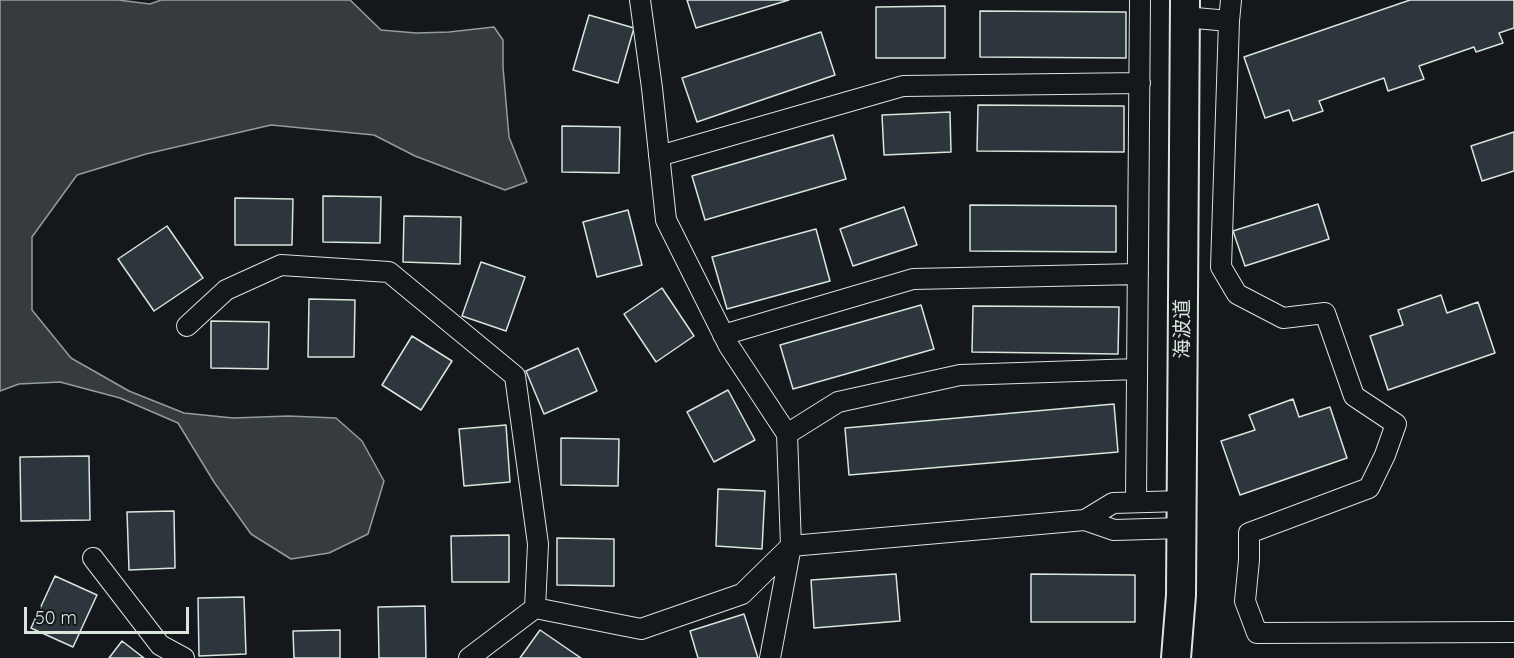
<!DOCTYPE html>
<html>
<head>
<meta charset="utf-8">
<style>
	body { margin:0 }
	#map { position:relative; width:1514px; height:658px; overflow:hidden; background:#14181c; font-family:Quicksand,sans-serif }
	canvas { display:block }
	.scale { position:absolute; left:24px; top:607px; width:165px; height:27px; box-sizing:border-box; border:3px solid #d8e6dc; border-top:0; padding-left:8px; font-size:18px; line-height:21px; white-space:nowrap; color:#d8e6dc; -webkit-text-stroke:4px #14181c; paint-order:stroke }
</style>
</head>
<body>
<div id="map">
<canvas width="1514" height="658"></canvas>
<div class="scale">50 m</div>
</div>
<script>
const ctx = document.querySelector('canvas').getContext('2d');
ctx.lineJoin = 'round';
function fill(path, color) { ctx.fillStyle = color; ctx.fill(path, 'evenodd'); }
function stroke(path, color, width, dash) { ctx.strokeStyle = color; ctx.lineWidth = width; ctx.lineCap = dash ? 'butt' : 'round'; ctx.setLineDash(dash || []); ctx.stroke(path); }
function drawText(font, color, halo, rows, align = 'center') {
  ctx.font = font + ' Quicksand,"Noto Sans SC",sans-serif'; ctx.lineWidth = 4.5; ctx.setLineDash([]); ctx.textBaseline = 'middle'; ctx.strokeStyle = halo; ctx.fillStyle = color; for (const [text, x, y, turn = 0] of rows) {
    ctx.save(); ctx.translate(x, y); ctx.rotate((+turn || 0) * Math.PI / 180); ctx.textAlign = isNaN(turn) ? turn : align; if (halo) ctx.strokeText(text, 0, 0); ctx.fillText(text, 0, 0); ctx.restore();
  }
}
const water = new Path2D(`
	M0,0H118L150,4L161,0H350L381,30L416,33L449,32L494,27L503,40V67L509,137L527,182L505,190L415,156L374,135L271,125L146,154L77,175L32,237V310L71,358L129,391L184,413L233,418L288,416L336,418L362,441L384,481L368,534L329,553L291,559L251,534L214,482L178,423L120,398L60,382L19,384L0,391Z`);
const building = new Path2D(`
	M687,0H789L696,28Z
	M1410,0H1514V28L1499,33L1503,43L1476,52L1474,47L1419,66L1424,79L1388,91L1384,78L1319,101L1323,111L1293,121L1289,110L1265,118L1244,57Z
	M945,6V58H876V7Z
	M980,11L1126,12V58L980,57Z
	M589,15L634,28L618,83L573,70Z
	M821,32L835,75L697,122L682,78Z
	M978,105L1124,106V152L977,151Z
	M950,112L951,152L884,155L882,115Z
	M562,126L620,127L619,173L562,172Z
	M1514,132V171L1482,181L1471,146Z
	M833,135L846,179L705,220L692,176Z
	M323,196L381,197L380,243L323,242Z
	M235,198L293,199L292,245H235Z
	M1318,204L1329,239L1245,266L1233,231Z
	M970,205L1116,206V252L970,251Z
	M904,207L917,245L853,266L840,229Z
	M628,210L642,265L597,277L583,222Z
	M404,216L461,217L460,264L403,262Z
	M167,226L203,278L154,311L118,259Z
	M816,229L830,281L727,309L712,257Z
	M481,262L525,277L506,331L462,316Z
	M662,288L694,336L656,362L624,314Z
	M1441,295L1447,313L1478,302L1495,353L1388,390L1370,336L1403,325L1398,310Z
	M309,299L355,300L354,357H308Z
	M921,305L934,349L793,389L780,345Z
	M973,306L1119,307L1118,354L972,352Z
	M211,321L269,322L268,369L211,368Z
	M412,336L452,361L421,410L382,385Z
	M578,348L597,391L544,414L526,371Z
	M728,390L755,440L714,462L687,412Z
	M1293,399L1299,417L1330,407L1347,458L1240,495L1221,441L1255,430L1249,415Z
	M1114,404L1118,452L849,475L845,428Z
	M506,425L510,482L464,486L459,429Z
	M561,438L619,439L618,486L561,485Z
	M89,456L90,520L21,521L20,457Z
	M718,489L765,491L762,549L716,546Z
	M174,511L175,568L129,570L127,512Z
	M509,535V582H452L451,536Z
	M557,538L614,539V586L557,585Z
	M896,574L900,621L814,628L811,580Z
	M1031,574L1135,575V622H1031Z
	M55,576L97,595L73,647L31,628Z
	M244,597L246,654L199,656L198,598Z
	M425,606L426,658H379L378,607Z
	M744,614L758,658H698L690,631Z
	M340,630V658H294L293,631Z
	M540,630L581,658H520Z
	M122,641L144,658H109Z`);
const street = new Path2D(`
	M640,0L652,88L666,220L729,346L787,434L791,546L1085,520L1114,530L1182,528
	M1184,17L1229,21L1231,0
	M1229,21L1221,267L1237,294L1283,318L1325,313L1354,396L1396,424L1385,455L1369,488L1249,533V560L1245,601L1257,633L1514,632
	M659,156L903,86L1140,83
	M187,326L226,290L281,265L389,272L515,376L538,544L535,608L469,658
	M723,335L913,279L1138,274
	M787,434L838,402L960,375L1137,369
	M1136,502L1140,0
	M1085,520L1113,503L1182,501
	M93,558L160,645L184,658
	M535,608L641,629L742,594L791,546
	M770,658L791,546`);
const secondary = new Path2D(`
	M1176,658L1181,595L1185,0`);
const streetNames = [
	["海波道",1183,329,-90]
];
fill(water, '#363b3e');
stroke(water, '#939e99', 1.5);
fill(building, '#2c363c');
stroke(building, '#d8e6dc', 1.5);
stroke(street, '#d8e6dc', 22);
stroke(secondary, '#d8e6dc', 32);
stroke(street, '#14181c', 20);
stroke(secondary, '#14181c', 28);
drawText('20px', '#d8e6dc', '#14181c', streetNames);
</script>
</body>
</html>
